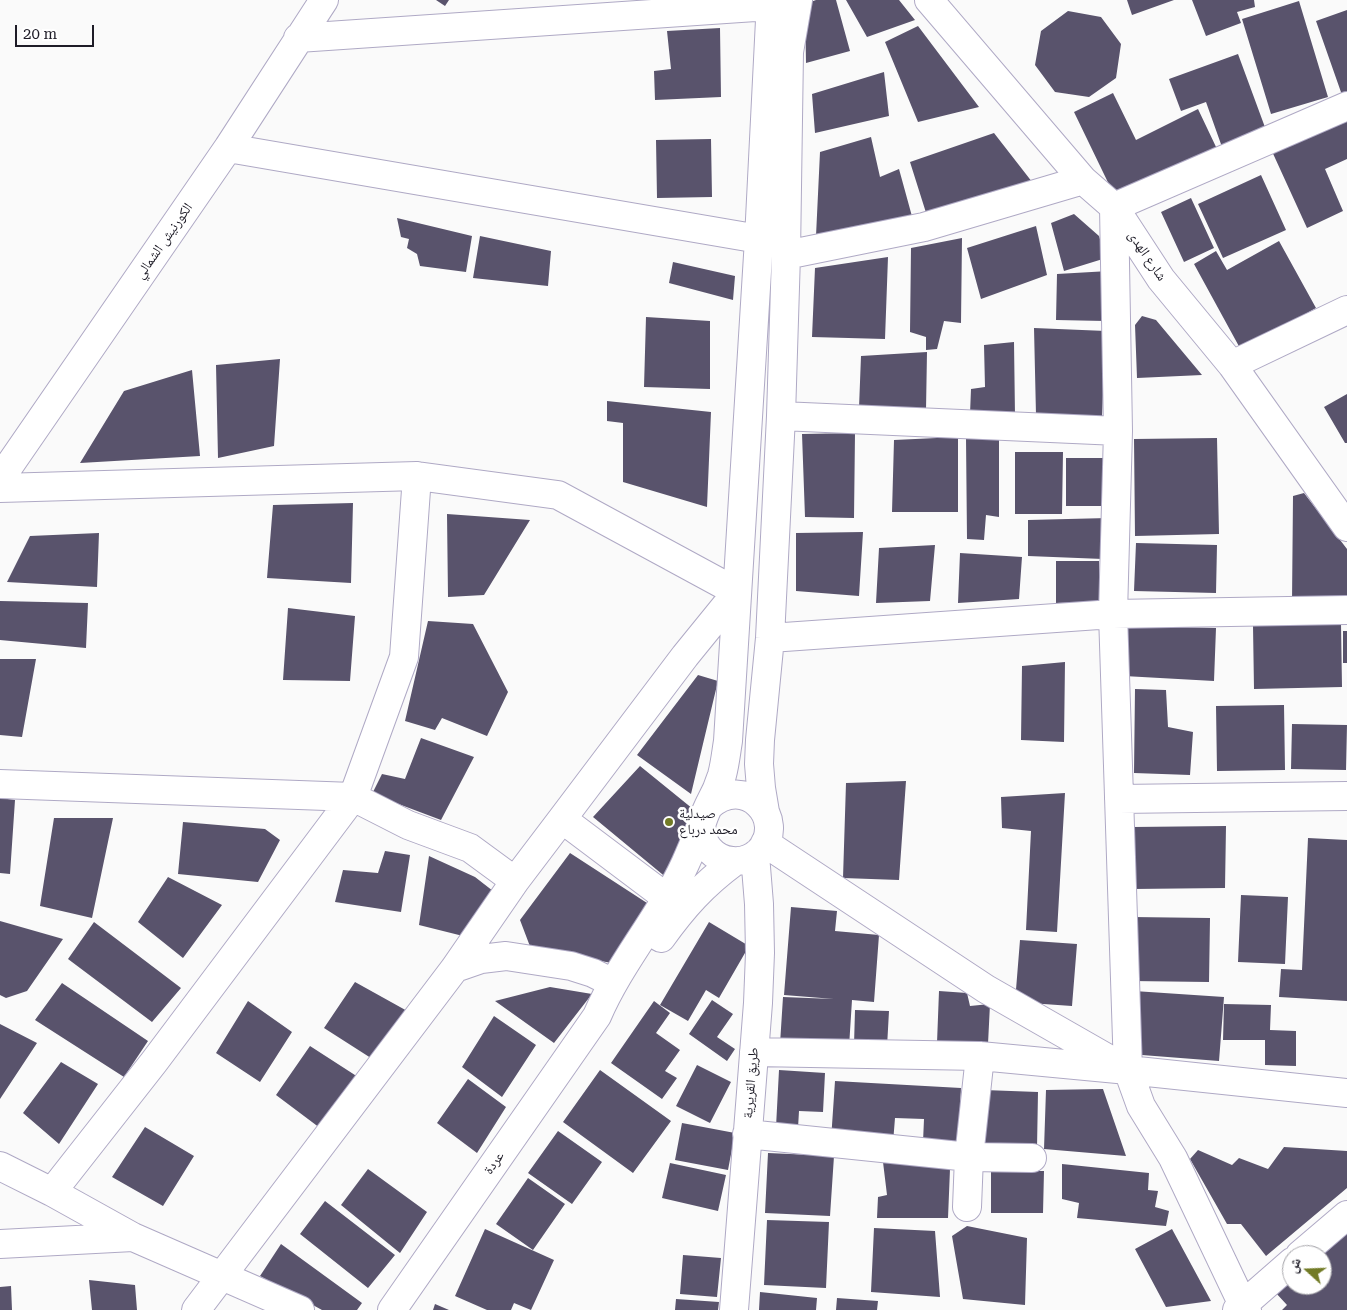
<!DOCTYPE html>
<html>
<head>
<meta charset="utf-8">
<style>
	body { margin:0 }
	#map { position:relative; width:1347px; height:1310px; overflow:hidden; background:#fafafa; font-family:"Roboto Serif","Noto Naskh Arabic",serif }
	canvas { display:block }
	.north { position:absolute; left:1282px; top:1245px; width:50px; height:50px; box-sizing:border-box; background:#fff; border:1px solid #a5a4a9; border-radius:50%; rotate:290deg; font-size:14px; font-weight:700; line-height:20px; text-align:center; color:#1e1c27 }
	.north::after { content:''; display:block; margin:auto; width:18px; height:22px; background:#727b26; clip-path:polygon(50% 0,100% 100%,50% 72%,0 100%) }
	.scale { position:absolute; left:15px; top:25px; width:79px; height:22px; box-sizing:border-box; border:2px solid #1e1c27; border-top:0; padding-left:6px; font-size:15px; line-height:18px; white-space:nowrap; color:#1e1c27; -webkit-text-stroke:4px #fff; paint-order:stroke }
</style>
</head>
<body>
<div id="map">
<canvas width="1347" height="1310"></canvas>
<div class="north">ش</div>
<div class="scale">20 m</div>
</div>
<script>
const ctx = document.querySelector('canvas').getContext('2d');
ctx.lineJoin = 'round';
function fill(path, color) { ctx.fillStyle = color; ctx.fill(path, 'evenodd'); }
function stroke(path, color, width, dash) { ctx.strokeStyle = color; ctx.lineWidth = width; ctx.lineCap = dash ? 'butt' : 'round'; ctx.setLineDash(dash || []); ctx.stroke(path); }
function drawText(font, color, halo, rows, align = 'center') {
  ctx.font = font + ' "Roboto Serif","Noto Naskh Arabic",serif'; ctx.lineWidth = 5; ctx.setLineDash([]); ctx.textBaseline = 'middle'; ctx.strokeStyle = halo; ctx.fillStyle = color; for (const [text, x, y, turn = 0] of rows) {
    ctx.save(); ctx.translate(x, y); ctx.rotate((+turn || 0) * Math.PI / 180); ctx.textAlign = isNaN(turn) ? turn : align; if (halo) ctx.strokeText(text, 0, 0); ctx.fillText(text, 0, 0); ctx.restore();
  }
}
const building = new Path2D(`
	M436,0H449L445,6Z
	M816,0H836L850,51L806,63L805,4Z
	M846,0H899L915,20L867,37Z
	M1127,0H1174L1132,15Z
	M1192,0H1254L1255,7L1237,12L1241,23L1206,36Z
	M1299,1L1328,97L1271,114L1242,19Z
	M1347,10V93L1342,95L1316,21Z
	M1068,11L1101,17L1121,44L1116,78L1089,97L1055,92L1035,65L1041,31Z
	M918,26L979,107L918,122L885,42Z
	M720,28L721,97L655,100L654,71L671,69L667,31Z
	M1238,54L1266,130L1222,147L1206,102L1181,111L1169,79Z
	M884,72L889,116L815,133L812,94Z
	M1113,93L1136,140L1198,109L1217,149L1116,199L1074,112Z
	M1347,112V159L1325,169L1343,211L1307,228L1270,147Z
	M994,133L1036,187L928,219L910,162Z
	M871,137L880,177L899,169L913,220L816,236L820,152Z
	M711,139L712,197L657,198L656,140Z
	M1261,175L1286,230L1223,258L1198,204Z
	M1191,198L1214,248L1184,262L1161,212Z
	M1074,214L1099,236L1106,258L1064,271L1051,223Z
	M397,218L472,236L466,272L420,266L417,254L407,248L409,239L401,237Z
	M1036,226L1047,275L981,299L967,248Z
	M480,236L551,251L548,286L473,278Z
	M962,238L961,323L944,321L937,349L926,350V337L910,332L911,248Z
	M1279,241L1316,308L1241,350L1194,264L1216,251L1227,270Z
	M888,257L885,339L812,337L815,268Z
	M673,262L735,276L733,300L669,283Z
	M1109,271L1105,321L1056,320L1057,274Z
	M1142,316L1156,320L1202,375L1137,378L1135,325Z
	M646,317L710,321V389L644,387Z
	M1034,328L1106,331L1102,416L1036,415Z
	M1014,342L1015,416L970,414L971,389L985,387L984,345Z
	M927,352L926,410L859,408L861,356Z
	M280,359L274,446L218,458L216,365Z
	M192,370L200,456L80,463L124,391Z
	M1347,394V443H1345L1324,407Z
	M607,401L711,412L707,507L623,482V423L607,421Z
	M855,433L854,518L805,517L802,434Z
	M958,437V512H892L894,440Z
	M966,438L999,440V517L986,515L984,540L967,539Z
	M1217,438L1219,534L1135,536L1134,439Z
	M1015,452H1063L1062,514H1015Z
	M1066,458H1111V506H1066Z
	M1304,493L1347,549V602H1292L1293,496Z
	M353,503L351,583L267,578L273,505Z
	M447,514L530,520L484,595L448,597Z
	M1108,518L1103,559L1028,556V520Z
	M863,532L859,596L796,591V533Z
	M99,533L97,587L7,582L30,536Z
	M1136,543L1217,545L1216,593L1134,591Z
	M935,545L930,601L876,603L879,548Z
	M960,553L1022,557L1019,599L958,603Z
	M1056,561H1099L1100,602L1056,603Z
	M0,601L88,603L86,648L0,640Z
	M288,608L355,616L350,681L283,680Z
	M428,621L473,624L508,692L487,736L442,718L435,730L405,721Z
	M1341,624L1342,687L1254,689L1253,626Z
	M1124,626L1216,628L1214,681L1124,676Z
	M1343,631H1347V663H1343Z
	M0,659H36L22,737L0,735Z
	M1065,662L1064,742L1021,740L1022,666Z
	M698,675L718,681L691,794L637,755Z
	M1135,689L1166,690L1168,727L1193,732L1190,775L1134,773Z
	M1284,705L1285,770L1217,771L1216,706Z
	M1292,724L1347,725L1346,770L1291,769Z
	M421,738L474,757L441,820L372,794L382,774L405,779Z
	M640,766L693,809L668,879L593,817Z
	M906,781L899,880L843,878L846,783Z
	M1065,793L1057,932L1026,930L1031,831L1002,828L1001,797Z
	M0,798L15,800L10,874L0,873Z
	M54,818H113L92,918L40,906Z
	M183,822L265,829L280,840L258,882L178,874Z
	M1226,826L1225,888L1133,889V827Z
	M1308,838L1347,840V1001L1279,997L1281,969L1302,970Z
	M385,851L410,855L401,912L335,902L343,870L378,873Z
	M570,853L647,903L612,963L531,949L520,920Z
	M429,856L475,877L493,891L463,936L419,925Z
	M168,877L222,905L183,958L138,922Z
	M1241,895L1288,897L1285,964L1238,962Z
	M791,907L837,911L835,931L879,935L874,1002L852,1000L849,1047L780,1044L783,997L834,999L784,995Z
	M1132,917L1210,918L1209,982L1131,981Z
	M0,921L63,939L27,991L6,998L0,995Z
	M94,922L181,988L152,1022L68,959Z
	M709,922L749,946L719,998L706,990L688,1021L660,1005Z
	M1020,940L1077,944L1072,1006L1015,1002Z
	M355,982L409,1012L374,1060L324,1028Z
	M62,983L148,1041L124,1077L35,1020Z
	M550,987L592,994L554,1043L495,1001Z
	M939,991L967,993L970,1006L990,1004L988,1044L937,1043Z
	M1134,991L1224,997L1219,1061L1129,1054Z
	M712,1000L733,1014L717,1037L735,1049L727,1061L689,1034Z
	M248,1001L292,1032L260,1082L216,1053Z
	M654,1001L670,1013L656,1033L680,1050L665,1071L677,1078L662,1099L611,1063Z
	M1224,1004L1271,1005L1270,1030L1296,1031V1066L1265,1065V1040H1223Z
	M855,1010L889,1011L887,1047L854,1045Z
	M494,1016L536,1045L502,1097L462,1067Z
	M0,1024L37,1043L0,1099Z
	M310,1046L358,1077L320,1128L276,1095Z
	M61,1062L98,1084L59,1144L23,1113Z
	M697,1065L731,1082L710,1123L676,1106Z
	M600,1070L671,1121L633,1173L563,1122Z
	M779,1070L825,1073L823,1112L799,1111L798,1128L776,1127Z
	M468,1079L506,1107L477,1153L437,1123Z
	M835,1081L961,1088L958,1144L923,1142L924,1119L895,1118L893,1143L831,1140Z
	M1103,1089L1126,1156L1044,1149L1046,1090Z
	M984,1090L1038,1092L1037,1148L980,1147Z
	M682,1123L735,1133L728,1170L675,1160Z
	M145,1127L194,1156L163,1206L112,1177Z
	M558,1131L602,1162L572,1204L528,1173Z
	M1284,1147L1347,1151V1188L1266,1256L1241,1224H1227L1190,1159L1198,1150L1232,1165L1239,1158L1268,1169Z
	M768,1153L834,1156L830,1216L765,1213Z
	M883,1162L950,1169L948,1218H877L878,1197L887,1195Z
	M670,1163L726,1175L718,1211L662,1198Z
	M1062,1164L1149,1173L1148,1190L1158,1191L1155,1207L1169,1211L1166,1226L1077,1218L1079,1203L1062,1199Z
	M368,1169L427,1212L400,1253L341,1205Z
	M991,1171H1044L1043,1213H991Z
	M528,1178L565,1204L533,1250L496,1224Z
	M325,1201L395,1255L368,1288L300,1234Z
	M767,1220L829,1222L826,1288L764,1285Z
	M967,1226L1027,1238L1025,1305L963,1299L952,1236Z
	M874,1228L935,1231L940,1297L871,1292Z
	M485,1229L554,1260L531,1310L514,1303L511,1310H487L455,1296Z
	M1172,1229L1211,1301L1166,1307L1135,1249Z
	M1347,1233V1310H1282L1287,1305L1275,1292L1292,1276V1285H1322V1256Z
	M281,1244L362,1303L357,1310H322L260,1276Z
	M683,1255L721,1258L717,1297L680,1294Z
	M89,1280L135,1285L137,1310H92Z
	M11,1286L12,1310H0V1287Z
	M760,1292L817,1298L816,1310H759Z
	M837,1298L878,1301L877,1310H836Z
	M676,1299L719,1302L718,1310H675Z
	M435,1304L449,1310H433Z`);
const minor = new Path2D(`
	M929,0L1083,180L1114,207L1161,279L1232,365L1347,527
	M298,38L770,6
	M228,148L759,239
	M786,255L924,227L1083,180
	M1232,365L1347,310
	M781,416L1118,431
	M0,479L228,148L324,0
	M0,488L417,476L558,495L737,592L685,656L562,819L515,881L455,968L196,1310
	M770,638L1113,614L1347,610
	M0,784L353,797L408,825L470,848L515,881
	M1119,799L1347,796
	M709,806C745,773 788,819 760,851C753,858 742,862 732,861C723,860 715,856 709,849C695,832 702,820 710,803C715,794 719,785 722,775C725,764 726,753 728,741L759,239L771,0
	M765,812L761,788L759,764L760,740L770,638L781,416L786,255L789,52L798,0
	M562,819L667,898
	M765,843L986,989L1119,1065
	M661,938C684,906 703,885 734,862
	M455,968L481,959L506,956L571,966L593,973L613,983
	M754,1052L980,1056L1128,1070L1347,1093
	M747,1134L969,1157L1032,1158
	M0,1166L52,1192L133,1237L300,1310
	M52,1192L154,1062L353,797L404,657L417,476
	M967,1207L969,1157L980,1056
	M0,1244L133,1237
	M1300,1255L1347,1215
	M392,1310L597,1016C615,974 643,938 666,899C681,876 691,851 701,826
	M734,1310L758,1003L760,953L759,904L755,855
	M1237,1310L1292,1262
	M1247,1310L1243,1305L1173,1158L1141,1106L1128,1070L1113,614L1118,431L1114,207L1347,106`);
const markers = [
	[669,822,5,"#727b26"]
];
const streetNames = [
	["الكورنيش الشمالي",164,241,-55],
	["شارع الهدى",1147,256,56],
	["طريق القريرية",751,1083,-85],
	["عردة",494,1163,-55]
];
const poiNames = [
	["صيدلية",679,814],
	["محمد درباع",679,830]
];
fill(building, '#59536c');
stroke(minor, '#afa9c5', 30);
stroke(minor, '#fff', 28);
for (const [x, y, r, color] of markers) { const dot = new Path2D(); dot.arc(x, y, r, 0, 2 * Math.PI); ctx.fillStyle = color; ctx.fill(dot); stroke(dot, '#fff', 2); }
drawText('14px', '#1e1c27', '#fff', streetNames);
drawText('14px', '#1e1c27', '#fff', poiNames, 'left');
</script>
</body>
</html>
